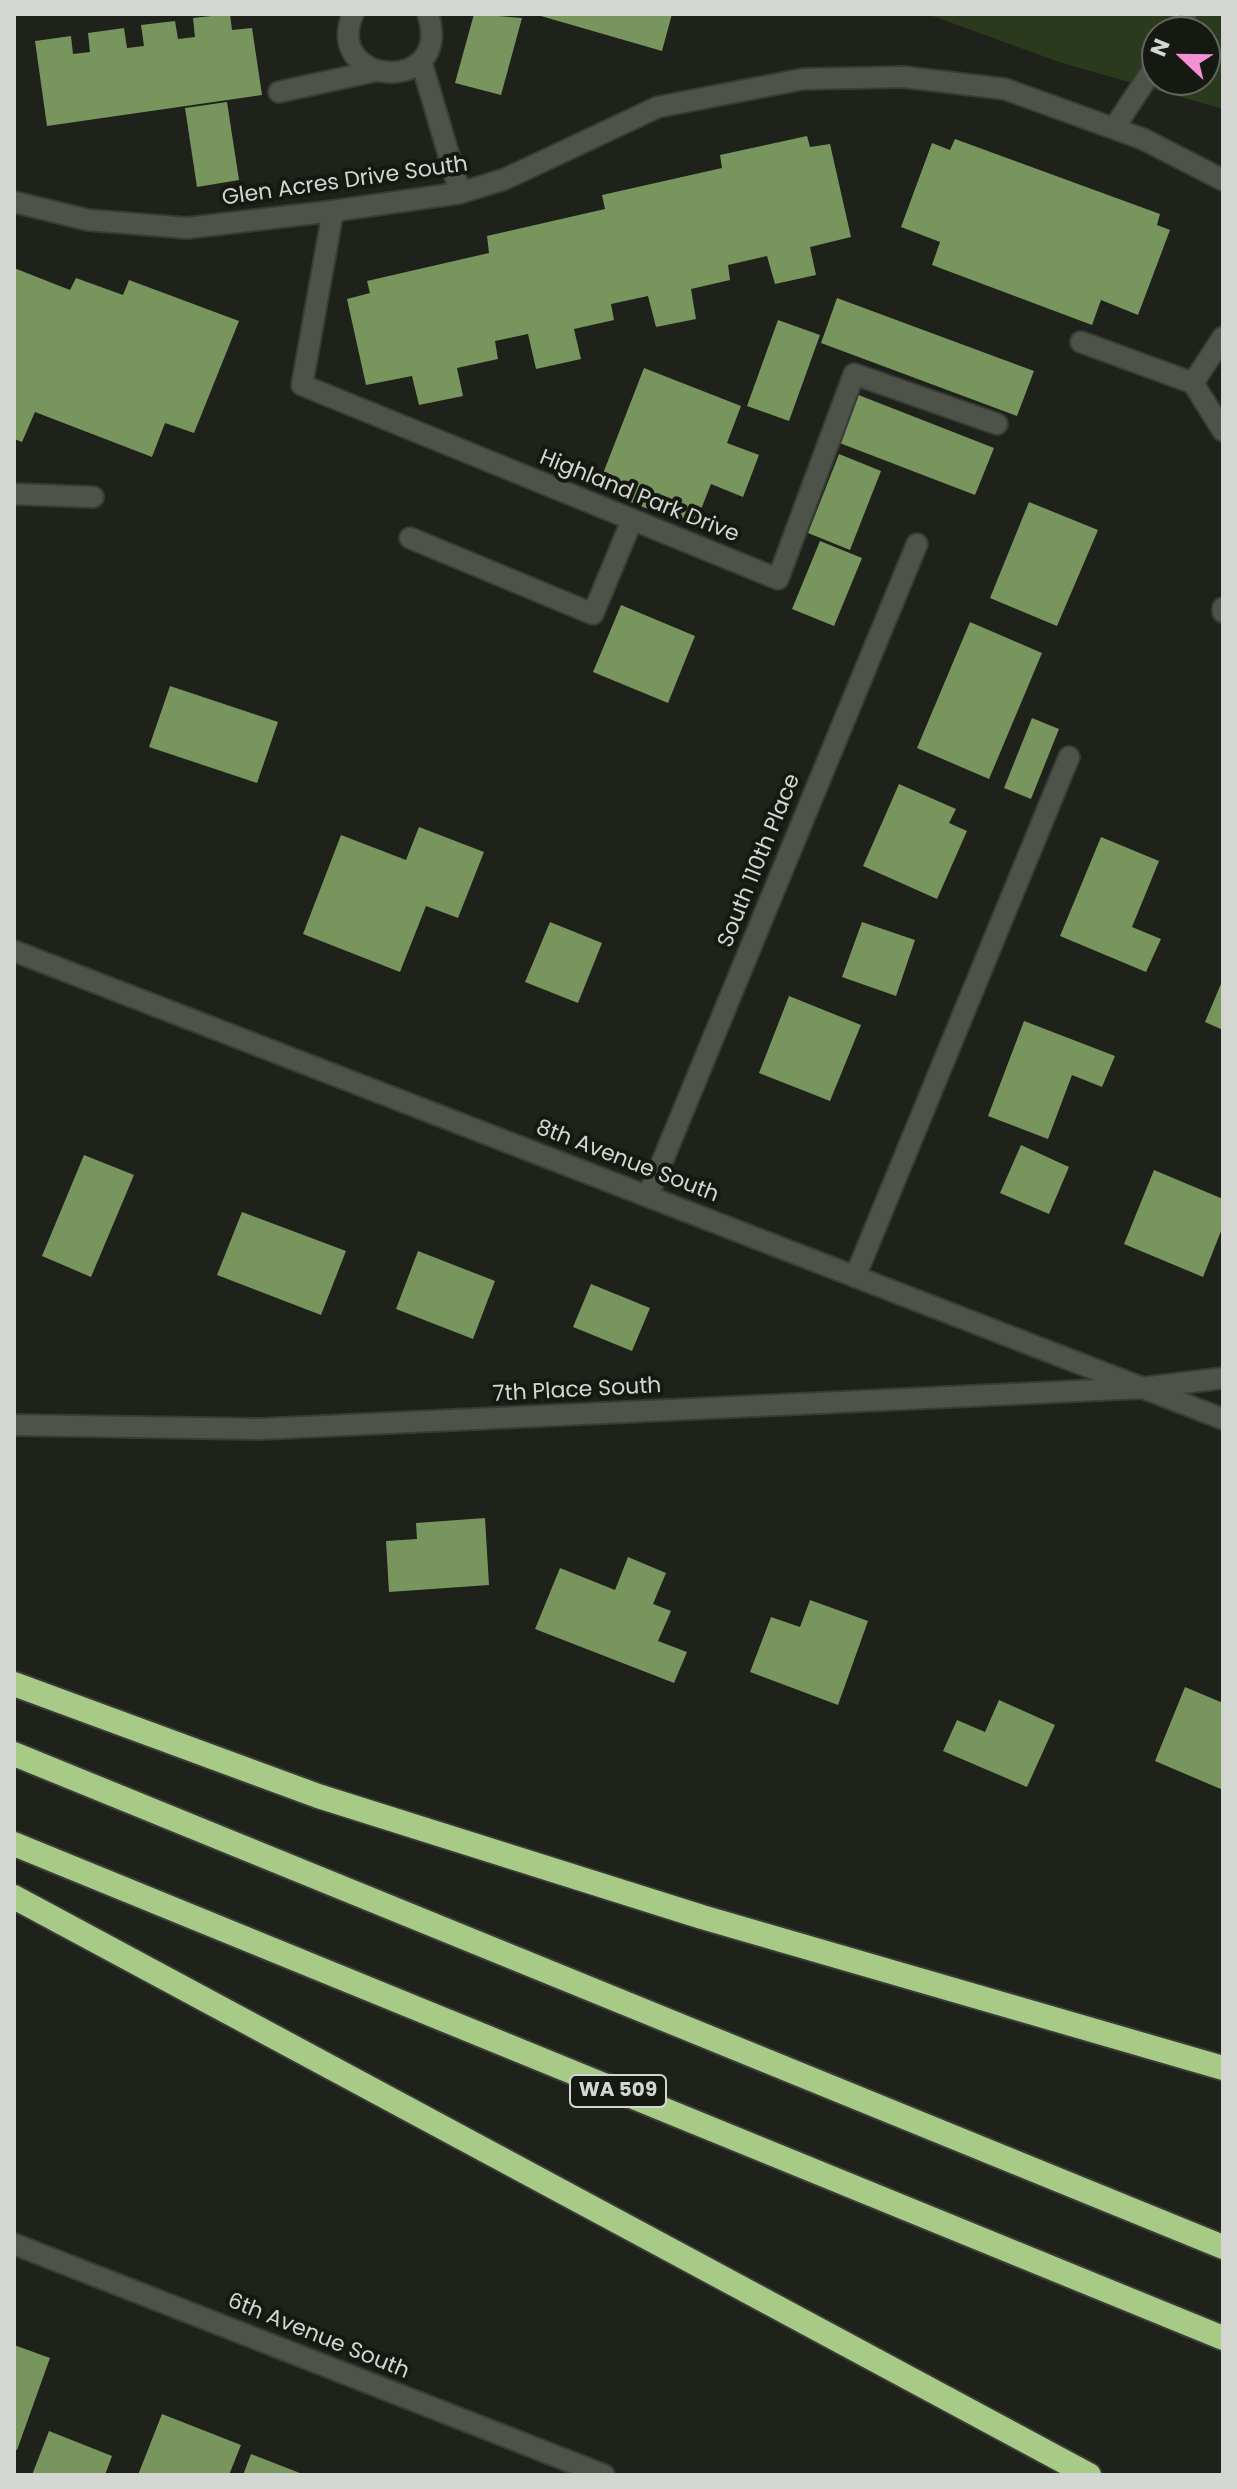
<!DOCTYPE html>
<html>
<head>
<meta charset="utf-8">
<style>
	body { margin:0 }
	#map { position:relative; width:1237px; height:2489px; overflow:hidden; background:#1e221a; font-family:Poppins,sans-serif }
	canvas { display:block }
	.frame { position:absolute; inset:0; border:16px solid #d3d6d1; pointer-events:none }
	.north { position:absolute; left:1141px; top:16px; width:80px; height:80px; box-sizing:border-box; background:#151911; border:2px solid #61655e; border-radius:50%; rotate:292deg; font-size:22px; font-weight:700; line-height:32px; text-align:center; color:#d3d6d1 }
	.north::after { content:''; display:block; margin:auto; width:28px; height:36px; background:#f491d3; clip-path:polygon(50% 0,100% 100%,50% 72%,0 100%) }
</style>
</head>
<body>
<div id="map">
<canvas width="1237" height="2489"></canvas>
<div class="frame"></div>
<div class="north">N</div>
</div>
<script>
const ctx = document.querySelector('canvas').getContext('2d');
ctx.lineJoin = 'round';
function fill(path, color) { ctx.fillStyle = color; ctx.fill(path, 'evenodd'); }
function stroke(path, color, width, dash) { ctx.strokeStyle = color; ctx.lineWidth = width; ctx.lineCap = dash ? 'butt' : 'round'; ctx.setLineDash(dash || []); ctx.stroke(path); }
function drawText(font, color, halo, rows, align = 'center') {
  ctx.font = font + ' Poppins,sans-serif'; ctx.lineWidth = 8; ctx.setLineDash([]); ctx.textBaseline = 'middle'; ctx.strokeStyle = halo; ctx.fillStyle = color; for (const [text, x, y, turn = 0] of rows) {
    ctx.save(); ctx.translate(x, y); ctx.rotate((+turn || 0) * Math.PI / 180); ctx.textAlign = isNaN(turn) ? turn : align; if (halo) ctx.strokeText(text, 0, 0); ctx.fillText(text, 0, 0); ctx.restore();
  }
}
const green = new Path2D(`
	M927,14H1223V109L1059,62ZM1157,32H1205V80H1157Z`);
const building = new Path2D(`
	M230,14L232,30L252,28L262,95L47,126L35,41L71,36L73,54L90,52L88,33L124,28L127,48L144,46L141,25L175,21L178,39L195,37L193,18Z
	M474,14L522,18L501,95L455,83Z
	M534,14H672L662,51Z
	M227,102L239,180L197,187L185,108Z
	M807,136L810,147L830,144L851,237L810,247L816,275L775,284L767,256L728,265L730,280L691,289L696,319L656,327L648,296L611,304L614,320L574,329L581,359L536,369L528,334L495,341L498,359L457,368L463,396L419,405L412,376L366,385L347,299L370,293L367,281L489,253L487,236L605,209L602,195L722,168L720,155Z
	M955,139L1160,214L1157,225L1170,230L1138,315L1101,300L1092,325L932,265L940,242L901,227L932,143L950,150Z
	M14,268L70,290L76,278L123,295L129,280L239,321L194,433L165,423L152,457L35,412L22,442L14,439Z
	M837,298L1034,371L1017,416L821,343Z
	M778,320L820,335L789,421L747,406Z
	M644,368L741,406L727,443L759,455L743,497L711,484L694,527L597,489Z
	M856,394L994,448L975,495L837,442Z
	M839,454L881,471L850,550L808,533Z
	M1029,502L1098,530L1057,626L990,598Z
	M820,541L862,558L834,626L792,609Z
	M621,605L695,636L668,703L593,672Z
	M970,622L1042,653L989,779L917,748Z
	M170,686L278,722L257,783L149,747Z
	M1032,718L1059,729L1031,799L1004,788Z
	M899,784L956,809L949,823L967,831L937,899L863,866Z
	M419,827L484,852L458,918L426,906L400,972L303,934L341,835L406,860Z
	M1101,837L1159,861L1132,927L1161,939L1146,972L1060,936Z
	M550,922L602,943L578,1003L525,982Z
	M862,922L915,940L896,996L842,977Z
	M1223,979V1030L1205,1022Z
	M789,996L861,1025L830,1101L759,1073Z
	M1024,1021L1115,1056L1102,1087L1072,1075L1048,1139L988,1116Z
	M1021,1145L1069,1167L1049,1214L1000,1193Z
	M84,1155L134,1175L91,1277L42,1256Z
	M1154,1170L1223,1199V1226L1203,1277L1124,1244Z
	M242,1212L346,1251L321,1315L217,1275Z
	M418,1251L495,1281L473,1339L396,1309Z
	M591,1284L650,1308L632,1351L573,1327Z
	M485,1518L489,1585L389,1592L386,1541L417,1539L416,1523Z
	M628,1557L666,1573L653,1604L671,1611L658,1641L687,1652L674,1683L535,1629L560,1568L615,1590Z
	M810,1600L868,1621L838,1705L750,1672L771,1617L800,1627Z
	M1185,1687L1223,1703V1790L1155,1761Z
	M999,1700L1055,1725L1027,1787L943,1751L957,1720L985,1732Z
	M14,2345L50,2358L17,2450L14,2449Z
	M162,2414L241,2445L229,2475H138Z
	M49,2431L112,2456L105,2475H32Z
	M251,2454L305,2475H243Z`);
const minor = new Path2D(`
	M353,14C322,86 454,97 428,14
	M1175,32L1186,14
	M421,61L460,193
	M279,92L375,71
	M1114,128L1157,63
	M14,202L88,220L187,228L333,211L460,193L505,179L658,107L803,79L904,77L1005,89L1143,139L1223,180
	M333,211L302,385L778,579L854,374L997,424
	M1081,342L1193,383L1223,337
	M1193,383L1223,431
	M14,494L93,497
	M410,538L593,614L632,520
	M1223,608V612
	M14,951L1223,1419
	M648,1196L917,544
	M855,1277L1069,757
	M14,1425L260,1429L1142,1388L1223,1378
	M14,2244L604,2475`);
const highway = new Path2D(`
	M14,1684L318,1796L702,1917L1223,2068
	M14,1754L1223,2247
	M14,1844L1223,2338
	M14,1897L1089,2475`);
const shields = [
	[618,2091,96]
];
const shieldNames = [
	["WA 509",618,2091]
];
const streetNames = [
	["Glen Acres Drive South",345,182,-8],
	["Highland Park Drive",639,497,22],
	["South 110th Place",760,861,-68],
	["8th Avenue South",627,1162,21],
	["7th Place South",577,1391,-3],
	["6th Avenue South",318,2337,22]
];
fill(green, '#2b3a1c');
fill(building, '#78955e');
stroke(minor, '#393c36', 24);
stroke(highway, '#393c36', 28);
stroke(minor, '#4e534a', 20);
stroke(highway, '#a7ca86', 24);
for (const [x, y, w] of shields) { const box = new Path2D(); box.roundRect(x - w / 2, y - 16, w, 32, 6); ctx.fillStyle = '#151911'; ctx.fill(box); stroke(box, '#d3d6d1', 2); }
drawText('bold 20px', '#d3d6d1', null, shieldNames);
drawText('22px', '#d3d6d1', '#151911', streetNames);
</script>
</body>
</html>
